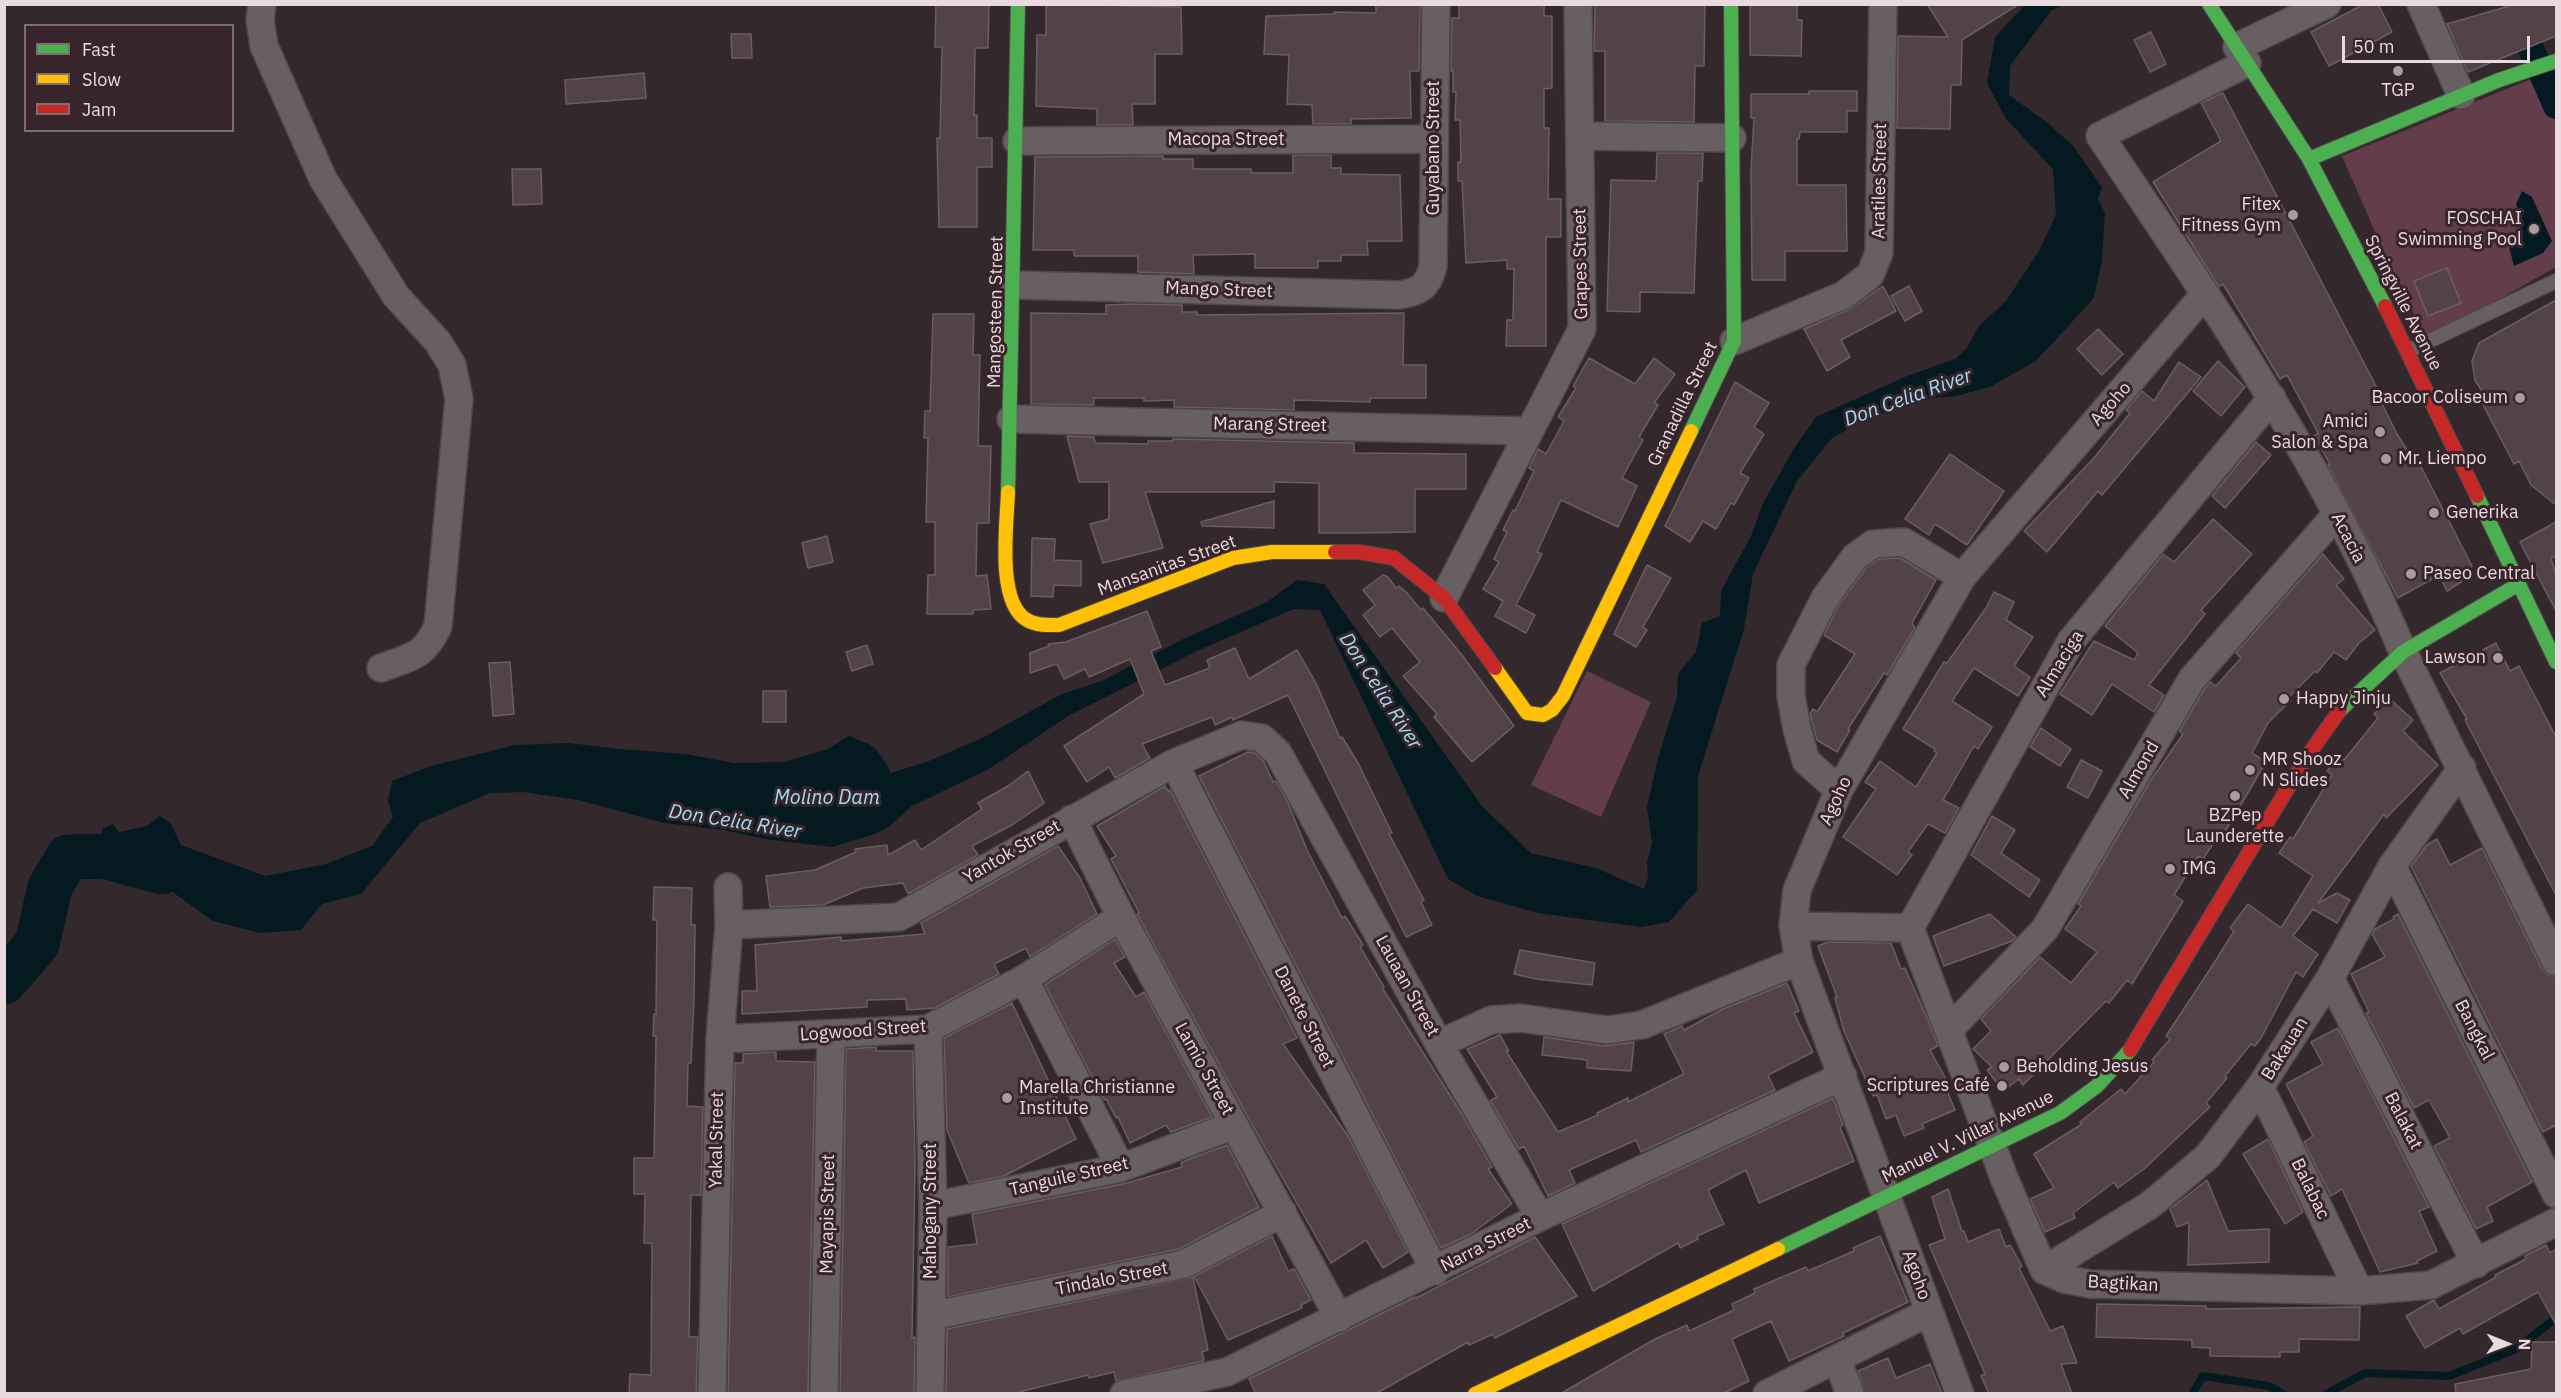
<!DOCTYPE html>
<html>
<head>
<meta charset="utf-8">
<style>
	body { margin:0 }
	#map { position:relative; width:2561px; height:1398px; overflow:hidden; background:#33292c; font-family:"IBM Plex Sans",sans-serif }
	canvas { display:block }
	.frame { position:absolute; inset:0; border:6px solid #e8dade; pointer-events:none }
	.legend { position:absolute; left:24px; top:24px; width:210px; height:108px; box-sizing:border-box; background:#38242b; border:2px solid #7e6d73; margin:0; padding:8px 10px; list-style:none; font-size:18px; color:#e8dade }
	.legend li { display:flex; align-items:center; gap:12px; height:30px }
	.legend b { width:30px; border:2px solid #7e6d73 }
	.north { position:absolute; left:2477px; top:1314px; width:60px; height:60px; -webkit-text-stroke:4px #38242b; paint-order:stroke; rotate:91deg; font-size:16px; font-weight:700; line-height:24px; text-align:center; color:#e8dade }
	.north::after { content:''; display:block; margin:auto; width:21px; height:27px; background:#e8dade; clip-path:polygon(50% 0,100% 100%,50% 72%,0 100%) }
	.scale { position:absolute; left:2342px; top:36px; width:188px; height:27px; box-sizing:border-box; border:3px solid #e8dade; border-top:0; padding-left:8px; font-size:18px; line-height:21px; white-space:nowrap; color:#e8dade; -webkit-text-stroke:4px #38242b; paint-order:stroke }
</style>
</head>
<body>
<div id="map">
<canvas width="2561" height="1398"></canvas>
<div class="frame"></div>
<ul class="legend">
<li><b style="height:8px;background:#4caf50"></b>Fast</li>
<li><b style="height:8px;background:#ffc107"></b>Slow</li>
<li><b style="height:8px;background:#c62828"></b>Jam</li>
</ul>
<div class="north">N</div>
<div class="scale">50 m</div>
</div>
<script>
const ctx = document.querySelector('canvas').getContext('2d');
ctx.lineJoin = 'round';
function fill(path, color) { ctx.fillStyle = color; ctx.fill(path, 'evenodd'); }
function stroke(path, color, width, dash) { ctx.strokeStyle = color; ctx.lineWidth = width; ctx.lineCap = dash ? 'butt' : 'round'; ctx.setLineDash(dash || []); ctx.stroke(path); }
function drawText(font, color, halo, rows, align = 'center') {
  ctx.font = font + ' "IBM Plex Sans",sans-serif'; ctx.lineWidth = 6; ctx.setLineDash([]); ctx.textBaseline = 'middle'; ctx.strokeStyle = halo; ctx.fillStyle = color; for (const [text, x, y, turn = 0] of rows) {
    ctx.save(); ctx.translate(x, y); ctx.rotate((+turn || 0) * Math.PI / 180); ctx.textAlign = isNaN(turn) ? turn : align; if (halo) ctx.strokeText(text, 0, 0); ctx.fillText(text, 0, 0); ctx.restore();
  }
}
const green = new Path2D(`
	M2556,69V267L2427,340L2395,278L2342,156Z
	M1587,671L1651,702L1601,817L1531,785Z`);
const water = new Path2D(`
	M2025,5H2064L2052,10L2010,66L2009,95L2048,123L2073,146L2102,187L2098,199L2105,213L2102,260L2094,298L2036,361L1990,387L1956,396L1926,399L1866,419L1832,438L1797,481L1753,574L1744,629L1698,776L1697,890L1669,922L1641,927L1538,913L1477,896L1448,879L1320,610L1294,609L1197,651L1068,716L989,769L912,806L890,826L875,834L832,847L764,839L724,830L664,823L578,800L523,792L490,793L420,823L361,894L322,904L301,930L260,933L213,921L142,870L116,868L104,856L102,829L113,824L119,832L147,826L160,816L171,824L181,845L265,876L326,864L372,846L393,817L388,801L392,781L431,766L515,745L569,743L619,749L686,754L734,763L784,762L828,749L850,735C856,740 862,741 869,744C879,750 886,763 891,773L929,761L982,738L1062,694L1102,681L1183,639L1267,602L1297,580L1324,584L1482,806L1531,853L1596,868L1644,889L1648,877L1647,862L1652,843L1647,807L1658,758L1677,697L1678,674L1696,652L1702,623L1720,616L1721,591L1751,536L1763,503L1795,447L1816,417L1907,376L1955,359L1967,348L1979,326L2006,301L2039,251L2056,215L2053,169L2006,119L1987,83L1995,37Z
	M2522,191L2532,197L2552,241L2543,253L2514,266L2509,247L2515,241L2522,224L2516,204Z`);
const stream = new Path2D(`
	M2192,1394L2203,1376L2269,1386L2283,1394
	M2326,1394L2365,1373L2449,1376L2516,1349L2556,1318`);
const canal = new Path2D(`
	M2520,15L2529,44L2556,106`);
const river = new Path2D(`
	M4,982L37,944L50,887L68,857L104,856L162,872`);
const building = new Path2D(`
	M936,4H989L988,48H975L974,115H977V138H992V167H977V227H939L937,138H940L942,47H935Z
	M1046,4L1181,7L1182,54H1155V104H1132L1133,125H1097V109L1036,106L1037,35H1046Z
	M1376,4H1420L1419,71H1410L1411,118L1351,119V124H1313L1312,105L1287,104L1289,55L1264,54L1266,16L1334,14V12L1376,13Z
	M1459,4H1544V16H1552V88L1544,89V128H1549L1548,199H1561V237H1546V346H1506L1507,320H1513L1514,269H1507V260L1466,263L1462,181H1458V162H1461L1460,120H1455L1456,92H1453V71H1451L1452,18H1459Z
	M1595,4H1705L1704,66H1695L1694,122L1605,121V51H1594Z
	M1750,4H1797V20H1802L1801,56L1750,55Z
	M1927,4H2019L1962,40L1961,85H1951L1950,129L1897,128L1898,36L1948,37Z
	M2364,4H2378L2392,32L2329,66L2311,32Z
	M2516,4H2556V36L2468,72L2447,24Z
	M2151,32L2166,64L2150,72L2134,40Z
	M731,34H751L752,58H732Z
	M644,73L646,98L566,104L565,80Z
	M1809,91H1857V111H1847V132H1800L1799,139L1797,138V185H1846L1847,251H1785V280H1752L1751,169L1754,118H1751V94H1809Z
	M2223,93L2378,390L2376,392L2397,434L2414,461L2417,459L2472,566L2461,582L2447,591L2439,575L2398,598L2328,465L2330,464L2314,436L2318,433L2287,375L2280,379L2223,284L2219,287L2153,182L2221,141L2201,103Z
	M1657,153H1703L1702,181H1698L1694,293L1640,292V312L1607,311L1611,180L1656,181Z
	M1293,155H1331V168H1341V174L1400,175L1402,241H1367L1368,255H1341V261H1318V268H1255V254L1193,255L1194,274L1138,272V256H1074V250H1033L1035,157L1163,156V159H1193V169H1251V173H1293Z
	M512,169H541L542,204L513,205Z
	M2447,268L2461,303L2428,316L2414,281Z
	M1883,286L1896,311L1841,340L1850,357L1827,371L1804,329L1850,309Z
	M1909,286L1922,311L1905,321L1891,296Z
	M2556,300V505L2531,485L2519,461L2514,464L2480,399L2485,396L2475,380L2472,361L2479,343Z
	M1132,304L1182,305V312H1197V315L1404,313L1403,365H1426V398H1370V402L1294,400V410L1174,407V400L1144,401V398H1094V405L1031,404V313L1106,314V305Z
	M933,314H974L973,355H980L978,446H991L989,523H977L976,576L987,575L991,609L973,610V614H927L928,575H935V522H926L928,438H924L925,411H930Z
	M2098,329L2123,354L2102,375L2077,349Z
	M1589,358L1635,384L1654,358L1675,374L1654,403L1658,405L1639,437L1643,440L1622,478L1637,486L1618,527L1561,500L1537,552L1542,554L1516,605L1535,615L1526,633L1495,616L1503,601L1483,589L1499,562L1494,559L1507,532L1503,530L1513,510L1515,511L1534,471L1529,468L1538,449L1546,454L1564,421L1558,417L1576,388L1573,386Z
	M2218,361L2245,387L2221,416L2193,391Z
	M2179,362L2201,377L2102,495L2098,491L2047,552L2024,531L2094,458L2130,413L2126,410L2142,391L2154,401Z
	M1735,382L1769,403L1754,427L1764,434L1740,473L1749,478L1734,505L1731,503L1716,529L1703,521L1690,542L1665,526Z
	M1067,436L1094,437L1095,443L1148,444V441H1173V439L1354,443V453L1466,454V489H1415V532L1355,533H1319V483L1274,482V492H1145L1163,548L1103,563L1090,524L1109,519V482H1079Z
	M2256,442L2271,455L2225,508L2212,496Z
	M1950,454L2004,491L1967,545L1935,524L1929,535L1905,519Z
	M1274,501V528L1202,526L1201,522Z
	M2213,519L2252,554L2201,610L2205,614L2149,685L2164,695L2154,712L2112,684L2092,715L2060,694L2094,641L2134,660L2138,653L2105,626L2163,554L2174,562Z
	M2556,522V556L2551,558L2556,576V611L2520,542Z
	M827,536L833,562L808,568L802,543Z
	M1032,538L1055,539L1054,560L1081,561V586L1054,585L1053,597L1031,596Z
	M2323,554L2344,579L2336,585L2375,630L2359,643L2346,660L2334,652L2317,673L2315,671L2288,698L2291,700L2268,723L2252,753L2266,762L2220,840L2217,838L2203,859L2198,856L2174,895L2183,901L2132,984L2127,980L2109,1003L2106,1001L2023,1085L2019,1079L2003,1091L1987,1070L1992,1067L1973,1049L1991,1031L1981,1019L2040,957L2071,983L2097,952L2065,929L2081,906L2078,904L2151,780L2183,734L2180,732V730L2205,688L2210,682L2216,686L2241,658L2236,653Z
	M1900,558L1936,580L1912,623L1915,628L1887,675L1884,673L1848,729L1850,730L1837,752L1817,740L1810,714L1813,709L1817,712L1855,654L1824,635L1838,606L1866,568L1879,559Z
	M1647,565L1671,578L1643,627L1647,630L1636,647L1614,634Z
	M1383,575L1388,577L1396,588L1399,586L1407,593L1421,610L1423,608L1462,655L1514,726L1472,762L1434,717L1437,714L1403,676L1420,662L1392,628L1380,637L1363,615L1375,605L1363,590Z
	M1994,592L2014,602L2006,620L2033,637L2014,666L2030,677L2018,696L1974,668L1952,701L1992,727L1978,749L1974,746L1943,800L1959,808L1945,833L1928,824L1908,852L1912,855L1897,875L1843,837L1876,789L1865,782L1880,761L1916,787L1937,753L1934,751L1935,749L1903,729L1944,662L1947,663L1986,608Z
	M1147,611L1161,647L1151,651L1165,685L1210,668L1207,660L1235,648L1249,679L1297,650L1316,683L1340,738L1342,737L1358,763L1392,833L1389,834L1424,900L1421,902L1432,925L1406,937L1288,695L1233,720L1232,717L1215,725L1212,717L1142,744L1150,758L1115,778L1109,767L1087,782L1064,746L1144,694L1130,659L1089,677L1085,669L1064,679L1057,664L1030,673V653L1049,646L1048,644L1066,642Z
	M2496,643L2510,671L2519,666L2556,737V895L2465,720L2467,719L2440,673Z
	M867,645L873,664L852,671L846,652Z
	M510,662L514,714L493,716L489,663Z
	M763,691H786V722H763Z
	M2389,698L2413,720L2403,731L2438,765L2386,818L2384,814L2318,903L2337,893L2350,900L2337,923L2313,909L2293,936L2318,954L2303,977L2296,972L2261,1038L2255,1046L2251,1044L2225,1076L2227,1078L2206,1103L2210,1107L2144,1169L2118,1188L2114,1182L2073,1213L2075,1218L2045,1232L2030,1199L2054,1188L2034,1154L2082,1124L2080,1122L2121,1089L2125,1094L2154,1062L2152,1060L2170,1039L2166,1036L2216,960L2234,931L2230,928L2248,904L2281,928L2313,876L2279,853L2290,837L2293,839L2332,775L2327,771L2340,756L2344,760L2378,718L2374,714Z
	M2041,728L2071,749L2060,766L2030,747Z
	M1248,752L1255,753L1264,762L1273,782L1276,781L1287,801L1308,852L1342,918L1345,916L1363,945L1360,947L1384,987L1383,989L1461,1113L1492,1167L1488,1169L1512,1204L1471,1234L1441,1248L1199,776Z
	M2081,760L2102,771L2088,798L2067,787Z
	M1028,771L1044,803L1012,825L972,846L978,855L908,894L903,883L863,888L823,905L770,907L766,876L815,870L856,852L855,849L887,845L888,855L915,840L921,850L982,809L978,803L1008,786Z
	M1165,786L1168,791L1170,790L1297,1038L1283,1044L1348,1136L1408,1252L1383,1268L1366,1240L1331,1263L1254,1128L1137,914L1139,913L1111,859L1116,856L1097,826Z
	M1992,816L2015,830L2001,853L2040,880L2029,897L1971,855Z
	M2437,839L2450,865L2482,848L2542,969L2548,975L2556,977V1125L2543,1132L2411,866L2427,845Z
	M1058,846L1080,878L1097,914L1030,957L1026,948L994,964L999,974L935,1008L907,1010L906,999L867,1000V1007L742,1014V991H757L755,945L841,937V941L925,934L921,923Z
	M654,887L692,888L691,925H695L694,1000L691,1063H688L687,1106L703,1107L701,1195H691L689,1337H698L696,1394H629L630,1374L651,1375L652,1243H644L645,1194H634V1158H654L656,1036H653L654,1014H656L657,920H653Z
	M1990,914L2016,937L2012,941L1944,966L1933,936Z
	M2398,914L2532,1182L2487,1207L2493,1221L2476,1229L2434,1146L2450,1138L2429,1100L2414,1108L2366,1013L2369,1012L2351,974L2385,957L2372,934L2375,929L2394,919L2393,917Z
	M1115,939L1125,957L1114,963L1136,997L1144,992L1212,1117L1171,1132L1166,1125L1130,1143L1118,1117L1116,1118L1106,1099L1104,1100L1045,985Z
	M1828,942L1891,943L1901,969L1905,968L1928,1020L1938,1046L1930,1050L1946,1079L1943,1081L1955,1110L1922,1124L1924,1128L1904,1136L1896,1115L1886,1119L1877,1095L1873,1096L1844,1031L1835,998L1837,997L1818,946Z
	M1520,950L1595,963L1592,985L1536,979L1514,974Z
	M1787,983L1799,1011L1794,1013L1813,1052L1768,1075L1775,1090L1641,1152L1636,1140L1569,1170L1575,1183L1548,1196L1524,1146L1519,1149L1490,1101L1497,1097L1467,1049L1500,1035L1509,1051H1506L1558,1132L1598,1115L1597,1113L1628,1098V1102L1684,1074L1664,1034L1682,1026L1684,1030L1723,1009Z
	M1012,1003L1076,1139L1004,1176L969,1183L947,1130L944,1038Z
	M2338,1028L2429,1207L2419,1211L2437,1251L2417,1261L2418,1263L2380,1272L2342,1189L2331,1196L2304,1142L2313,1136L2286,1084L2323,1064L2311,1042Z
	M1544,1037L1605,1046L1634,1042L1631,1071L1587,1068V1060L1542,1055Z
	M876,1047V1051H913L915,1169L912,1338L915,1337L914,1394H840L846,1049Z
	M776,1052V1061L815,1062L808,1394L728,1393L735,1063H743V1054Z
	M1833,1098L1843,1125L1840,1127L1854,1161L1759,1203L1746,1170L1708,1190L1724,1224L1697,1236L1698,1239L1680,1248L1678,1243L1593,1291L1562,1224Z
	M2268,1139L2303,1212L2285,1224L2243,1154Z
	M1227,1145L1259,1207L1179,1249L948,1297V1247L977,1244L972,1214L1127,1183L1182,1167L1181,1163L1189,1159Z
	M2207,1180L2228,1231L2269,1229V1262L2188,1265L2189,1222L2177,1227L2170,1209Z
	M1948,1189L1962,1231H1964L1968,1242L1999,1229L2006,1247L2010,1245L2022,1266L2019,1268L2050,1331L2063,1326L2077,1363L2061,1364L2072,1394H1989L1981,1376L1985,1374L1929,1245L1945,1239L1932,1197Z
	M1272,1236L1288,1271L1294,1269L1311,1300L1301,1305L1302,1308L1228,1340L1194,1276Z
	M1880,1236L1908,1302L1843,1333L1844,1336L1789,1361L1771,1321L1732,1339L1749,1381L1722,1394H1560L1655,1339L1687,1325L1689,1331L1734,1310L1732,1304L1755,1293L1754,1289L1806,1267L1808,1271L1854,1251L1853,1248Z
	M1535,1237L1577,1296L1495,1338L1493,1334L1469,1345L1468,1342L1375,1394H1256L1249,1379L1415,1297L1416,1298Z
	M2546,1245L2550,1253L2556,1249V1325L2538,1292L2463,1334L2460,1328L2425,1348L2406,1316L2434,1300L2439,1309L2496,1277L2495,1275L2526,1259L2525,1256Z
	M1193,1277L1208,1350L1202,1352L1204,1361L1116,1381L1114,1372L1089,1378L1088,1375L1011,1394H946L947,1329Z
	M2097,1304L2206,1306V1309L2360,1307L2359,1340L2299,1339V1352H2280V1357L2210,1356V1348L2192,1347V1340L2096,1337Z
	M2532,1342H2556V1394H2456L2455,1384L2531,1369Z
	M1888,1358L1896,1378L1930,1364L1942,1394H1865L1858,1371Z`);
const lane = new Path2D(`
	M2408,351L2556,281`);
const street = new Path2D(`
	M262,4L260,20L264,46L323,179L396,296L438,342L452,365L459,399L438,626C424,657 411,657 381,668
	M2421,4L2461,95
	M2237,47L2327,4
	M2247,63L2100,136C2211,302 2326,467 2403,652L2556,962
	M1580,136L1732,138
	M1017,141L1434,139
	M1014,285L1399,295C1419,292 1428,287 1433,266L1436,4
	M1734,341L1844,295L1870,275L1879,253L1883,4
	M1011,419L1529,431
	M1444,598L1582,329L1578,4
	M1174,763L1435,1271
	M1839,790L1806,761L1797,729L1791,696V665L1825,598L1855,557L1873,544L1904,542L1962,577
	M1072,819L1121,917L1339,1318
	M2392,866L2556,1194
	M729,925L899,917L1174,763L1242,735L1262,738L1278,753L1439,1044L1540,1217
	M1793,926L1910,928
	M1910,928L2005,1180L2044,1270L2064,1279L2090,1284L2359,1291L2431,1285L2556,1222
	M1910,928L2071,641L2272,398
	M2330,978L2476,1264
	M1024,979L1121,1168
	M928,1029L933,1206L930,1394
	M1949,1030L2045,929L2192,679L2336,515
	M720,1039L928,1029L1024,979L1121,917
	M1439,1044L1491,1020L1520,1018L1607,1030L1642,1025L1799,961
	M2260,1087L2359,1291
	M933,1206L1121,1168L1234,1125
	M2044,1270L2150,1205L2208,1156L2260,1087L2330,978L2392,866L2462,768
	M931,1316L1184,1264L1283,1213
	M1837,1359L1850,1394
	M712,1394L720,1039L729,925L728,887
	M824,1394L831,1035
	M1124,1394L1227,1372L1540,1217L1843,1076
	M1767,1394L1929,1312
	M1960,1394L1799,961L1793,926L1797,890L1839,790L1962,577L2205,294`);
const fast = new Path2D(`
	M2209,4L2309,159L2385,306
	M2309,159L2499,80L2556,61
	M1691,431L1734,341L1731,4
	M1008,492L1018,4
	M2477,496L2556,662
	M2340,710L2403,652L2519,584
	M1778,1249L2060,1113L2097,1086L2130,1050`);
const slow = new Path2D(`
	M1008,492C1007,523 996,603 1027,620C1037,626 1048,625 1059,625L1233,558L1272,552H1335
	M1495,668L1527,713L1543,715L1552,710L1563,696L1691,431
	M1475,1394L1778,1249`);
const jam = new Path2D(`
	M2385,306L2477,496
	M1335,552H1359L1394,558L1444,598L1495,668
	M2130,1050L2304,761L2340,710`);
const markers = [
	[2398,71,6,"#a99ca0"],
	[2293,215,6,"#a99ca0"],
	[2534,229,6,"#a99ca0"],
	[2520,398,6,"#a99ca0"],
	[2380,432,6,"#a99ca0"],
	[2386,459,6,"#a99ca0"],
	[2434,513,6,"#a99ca0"],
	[2411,574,6,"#a99ca0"],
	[2498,658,6,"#a99ca0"],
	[2284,699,6,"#a99ca0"],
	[2250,770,6,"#a99ca0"],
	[2235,796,6,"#a99ca0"],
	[2170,869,6,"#a99ca0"],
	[2004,1067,6,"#a99ca0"],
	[2002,1086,6,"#a99ca0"],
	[1007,1098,6,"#a99ca0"]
];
const poiNames = [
	["TGP",2398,91,"center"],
	["Fitex",2281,205,"right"],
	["Fitness Gym",2281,226,"right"],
	["FOSCHAI",2522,219,"right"],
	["Swimming Pool",2522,240,"right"],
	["Bacoor Coliseum",2508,398,"right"],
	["Amici",2368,422,"right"],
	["Salon & Spa",2368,443,"right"],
	["Mr. Liempo",2398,459],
	["Generika",2446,513],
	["Paseo Central",2423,574],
	["Lawson",2486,658,"right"],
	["Happy Jinju",2296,699],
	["MR Shooz",2262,760],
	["N Slides",2262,781],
	["BZPep",2235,816,"center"],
	["Launderette",2235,837,"center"],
	["IMG",2182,869],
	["Beholding Jesus",2016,1067],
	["Scriptures Café",1990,1086,"right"],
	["Marella Christianne",1019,1088],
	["Institute",1019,1109]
];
const streetNames = [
	["Macopa Street",1226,140],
	["Guyabano Street",1434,148,-90],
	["Aratiles Street",1880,181,-89],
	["Grapes Street",1581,264,-91],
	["Mango Street",1219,290,2],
	["Springville Avenue",2403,303,63],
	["Mangosteen Street",996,312,-89],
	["Granadilla Street",1683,404,-64],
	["Agoho",2111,404,-49],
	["Marang Street",1270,425,1],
	["Acacia",2348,538,63],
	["Mansanitas Street",1167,566,-20],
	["Almaciga",2060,664,-58],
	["Almond",2139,770,-60],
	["Agoho",1836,801,-65],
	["Yantok Street",1012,852,-30],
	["Lauaan Street",1407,986,61],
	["Danete Street",1304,1017,63],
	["Bangkal",2474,1030,63],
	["Logwood Street",863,1031,-4],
	["Bakauan",2285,1049,-58],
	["Lamio Street",1204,1069,61],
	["Balakat",2403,1121,63],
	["Manuel V. Villar Avenue",1968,1137,-26],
	["Yakal Street",717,1140,-89],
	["Tanguile Street",1069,1177,-13],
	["Balabac",2310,1189,64],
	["Mahogany Street",931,1211,-90],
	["Mayapis Street",828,1214,-89],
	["Narra Street",1486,1245,-27],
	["Agoho",1916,1275,70],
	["Tindalo Street",1112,1279,-11],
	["Bagtikan",2123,1284,3]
];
const waterNames = [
	["Don Celia River",1908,398,-20],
	["Don Celia River",1380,691,57],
	["Molino Dam",827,798],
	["Don Celia River",735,822,9]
];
fill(green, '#633e4a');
fill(water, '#051921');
stroke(stream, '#051921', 8);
stroke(canal, '#051921', 26);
stroke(river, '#051921', 45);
fill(building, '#534348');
stroke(building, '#695f62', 1.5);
stroke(lane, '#504749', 16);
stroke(street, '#504749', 30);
stroke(fast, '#504749', 16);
stroke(slow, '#504749', 16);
stroke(jam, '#504749', 16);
stroke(lane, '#685f62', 14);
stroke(street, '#685f62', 27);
stroke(fast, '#4caf50', 14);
stroke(slow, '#ffc107', 14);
stroke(jam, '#c62828', 14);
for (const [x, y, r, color] of markers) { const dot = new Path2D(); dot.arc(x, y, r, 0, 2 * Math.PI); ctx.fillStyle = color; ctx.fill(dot); stroke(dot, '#38242b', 2); }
drawText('18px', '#e8dade', '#38242b', poiNames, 'left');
drawText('18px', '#e8dade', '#38242b', streetNames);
drawText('italic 20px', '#9edef7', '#38242b', waterNames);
</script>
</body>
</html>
